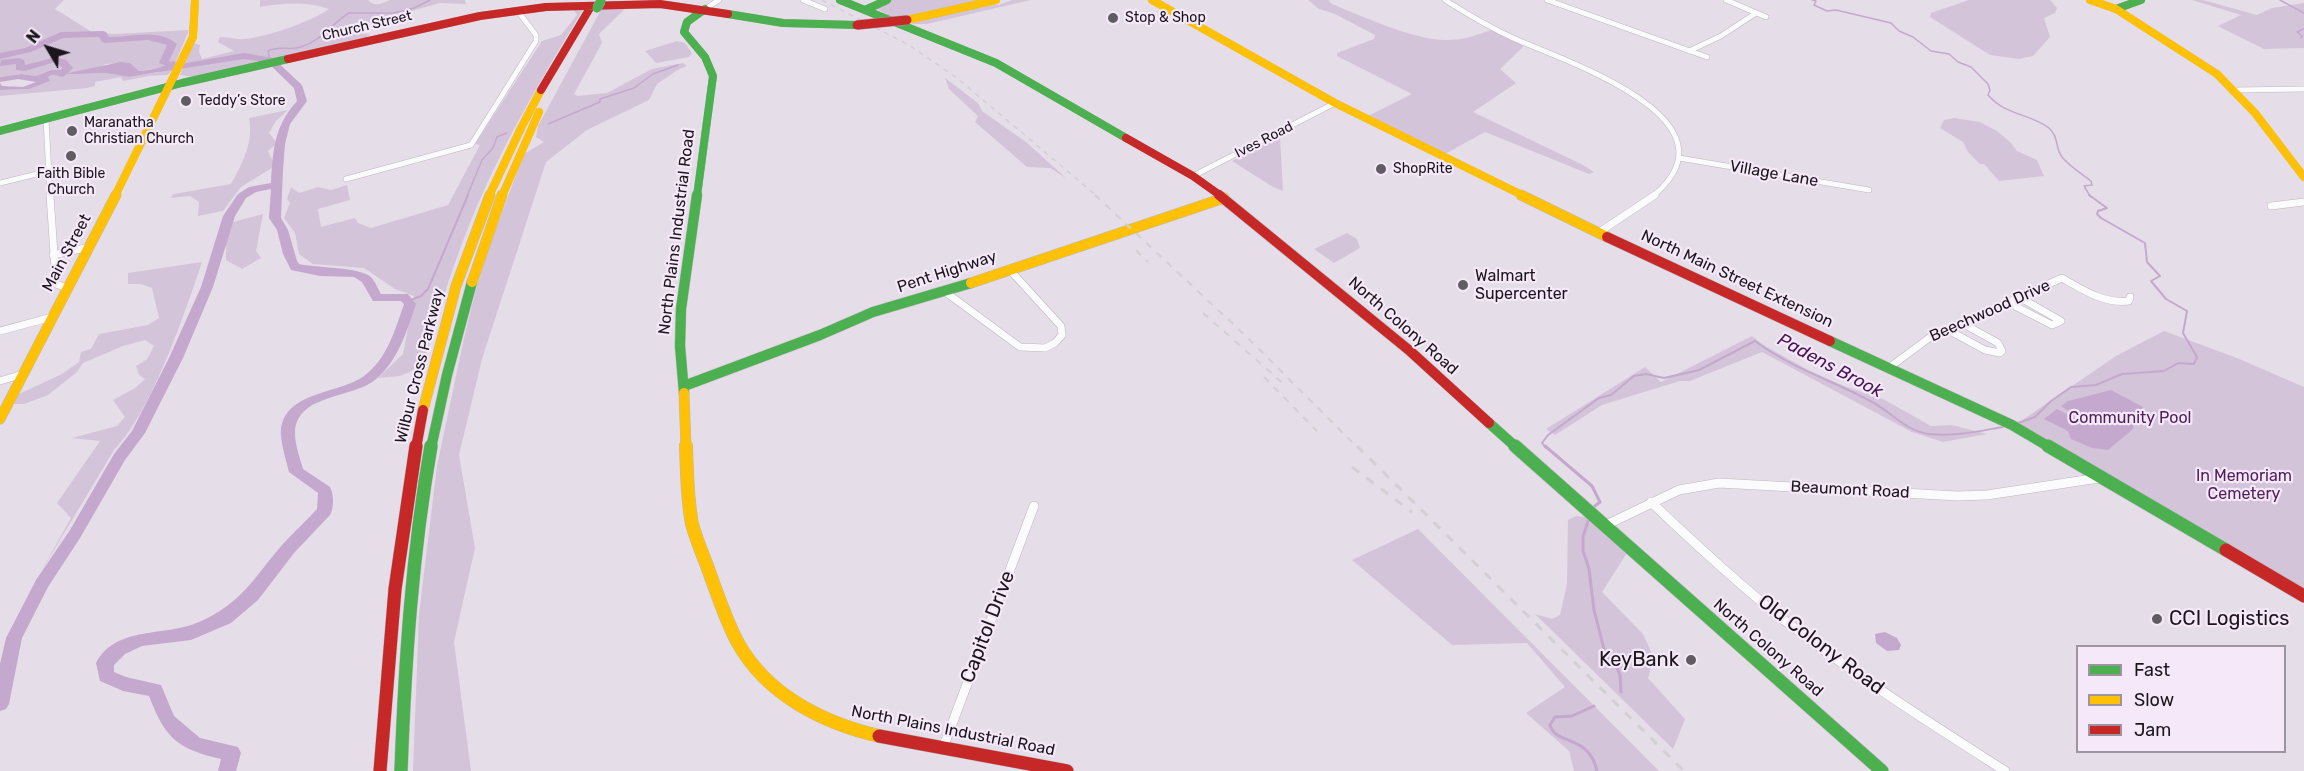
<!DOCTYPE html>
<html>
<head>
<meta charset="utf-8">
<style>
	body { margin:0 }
	#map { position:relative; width:2304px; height:771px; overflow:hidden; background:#e5dee8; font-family:Rubik,sans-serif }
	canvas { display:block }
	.legend { position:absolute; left:2076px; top:645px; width:210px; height:108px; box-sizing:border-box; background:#f5e8f9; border:2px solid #9d94a1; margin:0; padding:8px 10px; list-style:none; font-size:18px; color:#1a161c }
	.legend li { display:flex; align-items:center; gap:12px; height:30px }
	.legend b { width:30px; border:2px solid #9d94a1 }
	.north { position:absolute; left:18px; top:18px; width:60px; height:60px; -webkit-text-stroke:4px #f5e8f9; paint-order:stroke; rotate:308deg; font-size:16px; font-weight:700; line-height:24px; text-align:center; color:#1a161c }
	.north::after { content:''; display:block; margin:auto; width:21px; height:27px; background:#1a161c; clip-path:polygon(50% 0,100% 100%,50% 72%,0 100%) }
</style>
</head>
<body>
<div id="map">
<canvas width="2304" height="771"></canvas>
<ul class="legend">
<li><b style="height:8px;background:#4caf50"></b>Fast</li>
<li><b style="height:8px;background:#ffc107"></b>Slow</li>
<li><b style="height:8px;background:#c62828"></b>Jam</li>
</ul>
<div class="north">N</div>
</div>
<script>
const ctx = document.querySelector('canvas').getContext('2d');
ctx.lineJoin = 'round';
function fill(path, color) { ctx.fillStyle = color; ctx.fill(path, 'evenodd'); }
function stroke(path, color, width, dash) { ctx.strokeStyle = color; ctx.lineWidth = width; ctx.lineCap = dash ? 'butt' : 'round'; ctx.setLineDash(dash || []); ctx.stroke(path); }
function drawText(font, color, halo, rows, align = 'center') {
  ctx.font = font + ' Rubik,sans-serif'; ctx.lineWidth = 4.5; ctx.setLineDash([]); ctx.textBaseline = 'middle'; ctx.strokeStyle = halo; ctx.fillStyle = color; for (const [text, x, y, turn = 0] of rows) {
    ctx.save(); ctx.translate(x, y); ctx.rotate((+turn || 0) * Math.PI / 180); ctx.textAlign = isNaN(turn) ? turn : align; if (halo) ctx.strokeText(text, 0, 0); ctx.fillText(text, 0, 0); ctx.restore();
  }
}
const green = new Path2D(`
	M0,0H64L55,9L92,32L114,34L189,30L176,61H173L167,67L139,71L130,63L106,64L98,68L68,73L51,70L36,76L21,74L0,77Z
	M260,0H368C375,8 382,3 390,0H465L466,4L440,3L362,25L363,33L370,35L362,40L194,77L180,75L193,43L200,45L199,52L202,59L234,51L218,42L220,37C228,37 237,40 244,39C267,37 310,22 329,9C307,1 283,3 260,7Z
	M891,0H985L895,19L877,9Z
	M1012,0H1031L927,24H913L910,22C924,20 992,3 999,5Z
	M1308,0H1328L1332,4C1361,16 1417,41 1447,40C1463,40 1477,35 1492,30L1524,46L1500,69L1516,83L1473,112L1583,165L1594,172L1589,174L1485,132L1445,154L1366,117L1412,94L1337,56V53L1374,39L1375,35L1335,14L1319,9Z
	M1969,0H2050L2057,8L2055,13L2044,18L2050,37L2033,56L2019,59L1990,55L1930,17L1931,13Z
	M2192,0H2203L2257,15L2272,8L2304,3V48L2264,49L2218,26L2241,15Z
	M586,5C546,70 507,136 477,206C455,258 438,312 423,366L400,376L378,378L403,354L414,296L395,289L364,268L313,264L299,254L295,233L284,218L290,203L287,199L291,187L299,193L318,187L331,190L347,185L350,200L318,209L321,227L355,218L358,223L371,228L448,205L480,145L475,144L542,41L561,35L577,15L571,7Z
	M606,5H629L599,34L602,43L574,94L578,96L607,93L652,69L683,63L687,66L679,69L657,84L649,100L587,130L546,162L482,359L459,455L475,548L454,642L471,771H413L419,614L437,466L464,338L482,265L524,154L544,142L536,137L538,126L602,8Z
	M677,41L685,43L692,53L689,57L656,63L645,51Z
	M172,70L168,75L149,76L123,81L121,77L95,82V86L87,88L0,96V90L29,89L51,75L105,73L129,77Z
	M945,78L978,103L982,111L1026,142L1066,178L1050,168L1027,167L975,122L978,116L949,89Z
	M288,110L276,121L269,133L277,143L268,151L275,166L241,187L223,211L198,216L199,202L190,196L170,198L174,194L231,184C242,164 254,142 249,118Z
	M1954,118L1980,122L1997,131L2010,142L2017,151L2037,160L2044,176L1999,181L1984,164H1980L1968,152L1963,142L1940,128L1944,120Z
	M1280,136L1283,191L1273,187L1232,161Z
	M263,214L256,251L261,258L242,269L226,260V237L233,222Z
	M1347,233L1357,239L1360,248L1334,263L1314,249Z
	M202,262C184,315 152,411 114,450L39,575L71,518L57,503L100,441L72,438L117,426L125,417L113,400L135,388L145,379L139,375L136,366L147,359L154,346L145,340L123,346L83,363L77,372L48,395L24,404H14L19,394L62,374L79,362L81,352L91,349L99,334L148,325L159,318L152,288L141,284H128V273Z
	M2164,331L2237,358L2304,387V592L2018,423L2116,356Z
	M1752,336L1765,346L1808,370L1844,386L1883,399L1931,426L1952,425L1987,434L1943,442L1912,432L1762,352L1690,381H1680L1602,405L1555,435L1546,429L1645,367L1661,382Z
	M1576,516L1585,517L1627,553L1602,592L1643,634L1654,658L1648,678L1685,719L1673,749L1535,614L1552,619L1560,615L1567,584L1568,520Z
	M1418,529L1659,771H1574L1569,751L1526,713L1565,687L1527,643L1452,645L1352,560Z`);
const water = new Path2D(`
	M173,61H176L170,70L129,77L105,73L51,75L48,77L50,81L29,89L0,90V83L2,86L23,87L36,82L18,79L0,82V77L21,74L36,76L51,70H70L68,73L121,62L130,63L139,71C153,70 162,68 173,61Z
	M2111,390L2143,407L2132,430L2108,450L2092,448L2071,439L2068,431L2044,419L2057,409L2075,418L2076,416L2061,406L2068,401Z
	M1885,632L1897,638L1901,645L1899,650L1887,651L1876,643L1875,634Z`);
const streamFar2 = new Path2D(`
	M1812,0L1816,1L1814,5L1827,11L1836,10L1891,23L1899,31L1913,37L1931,51L1949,54L1958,62L1971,67L1988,84L1990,90L1988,95C2006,116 2029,113 2049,128C2059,137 2055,148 2062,157C2069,166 2082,174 2091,181L2092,185L2084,186L2090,196
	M2280,0L2304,13
	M2301,38L2302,36L2297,32L2304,29
	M270,60L268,51C280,45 290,51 301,47C323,40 332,23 349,13H393L414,8L430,0
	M548,124L600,102V99L634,88L653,74L678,65
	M467,196L482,160L493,148L497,137L507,133`);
const streamFar1 = new Path2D(`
	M408,301L421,296L428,289L468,195
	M2018,423L2035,417L2051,401L2071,387L2096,385L2122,374L2164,371L2178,363L2194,364L2197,357L2183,333L2187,311L2166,299L2151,281L2160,276L2147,262L2145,243L2101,218L2097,214L2098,211L2107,208L2089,195
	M1546,448L1542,443L1548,435L1599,398L1611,395L1634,376L1646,374L1664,378L1699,370L1755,341C1791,368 1834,381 1874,403C1893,414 1906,431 1929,434C1954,437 1979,431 2003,427`);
const stream = new Path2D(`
	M1545,446L1592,486L1600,502L1595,506
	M1588,521L1583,537V551L1589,569L1594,610L1606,657L1616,666L1620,675L1621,692
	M1594,706L1572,716L1555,717L1550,725C1556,746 1589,734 1597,771`);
const river = new Path2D(`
	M103,31L106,32L109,37C131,37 158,28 177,44L169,61L181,64L244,53L273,58L302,85L307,101L290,124L285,144L283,170L281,218L288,230L297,261L299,264C316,268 360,267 371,277C375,281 378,289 381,294H408L416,304C407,331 398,361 375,380C351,399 296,394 295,433C295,445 300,458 303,469L330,487C334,494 334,508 330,515L294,553L258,600L231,623L191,640L142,646L125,654L114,665V672L126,677L161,685L174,716L200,738L238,747L241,753L236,771H218L221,759C177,749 165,738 149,696L123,691L100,681L96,663C116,625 166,637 199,622C242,603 253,579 282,545C293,533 306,521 317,509L318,493L289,472C286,460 282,448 281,436C279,391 338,395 364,376C387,359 395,330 404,304L401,301H373L362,282L354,277L320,276L291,270L283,254L277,230L269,218L271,189L256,192L246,198L235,216L213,287L183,358L145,433L125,460L80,538L48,587L22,638L9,704L6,709L0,711V664L6,638L36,580L70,530L114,454L132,431L169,358L201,287L223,216L238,194L249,187L271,183C273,149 274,127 297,101L294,88L267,62L244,59L160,72V68L167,66L159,63L167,45L148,40L105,43L102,42L99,37L63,38L31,52L0,59V53L25,48L61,32Z
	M56,57L66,60L73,68L63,77L55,75L63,68L55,62L25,71L16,70V64L0,66L1,60L19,58L24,60L25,65Z`);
const streetFar2 = new Path2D(`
	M803,0L825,9
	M1445,0C1467,14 1489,27 1513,38C1562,60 1746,119 1653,196
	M1547,0L1707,57
	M1726,0L1766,17
	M705,9L719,0
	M1689,51L1721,36L1756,13
	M2235,90L2304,89
	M46,119L50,196
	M1679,158L1869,190
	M1193,176L1335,103
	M346,179L471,145L536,41V35L517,10
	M0,183L49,171`);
const streetFar1 = new Path2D(`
	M50,195L56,284L67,288
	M2271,206L2304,202
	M1598,233L1655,195
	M53,255L90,247
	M944,291L1020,347L1045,348L1055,343L1062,335L1061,326L1009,269
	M2007,302L2052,325L2061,321L2019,297
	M1948,330L1985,350L2000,353L2002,351L1998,343L1960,322
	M0,331L52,317
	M1890,367L1929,338L2062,278C2083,290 2104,304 2129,301L2130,297
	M0,381L23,374`);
const street = new Path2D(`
	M1651,502C1694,543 1737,583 1784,620C1854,675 1930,723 2005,771
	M1604,526L1679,490L1719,483L1958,496L1987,495L2099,478
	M943,748L1034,506`);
const fastFar2 = new Path2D(`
	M840,0L996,63L1126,138
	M2116,9L2141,0
	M865,10L887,0
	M728,14L783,23L857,25
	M0,131L182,83L288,59
	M697,196L713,76L705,57L684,32L687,22L705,9`);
const fastFar1 = new Path2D(`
	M1830,341L2012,425L2051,448
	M684,386L820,335L873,312L971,283
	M684,393L680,346L681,309L697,195
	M1489,423L1517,448
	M431,448L447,375L472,282`);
const fast = new Path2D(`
	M1515,446L1882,771
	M2048,446L2226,550
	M401,771C405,662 412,554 431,446`);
const slowFar2 = new Path2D(`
	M1152,0L1335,103L1524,196
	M2090,0L2116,9L2217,74L2255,113L2304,177
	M907,20L996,0
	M115,196L193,37L195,0
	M489,196L521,128L541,90
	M502,196L539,112`);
const slowFar1 = new Path2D(`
	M1521,195L1607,237
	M472,282L502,195
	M971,283L1224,198
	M684,393L686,448
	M423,410L456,286L490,195
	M0,419L116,195`);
const slow = new Path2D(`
	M686,446C687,472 687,498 692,524C697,543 706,561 712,580C720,601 727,623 738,643C767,695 823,723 879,736`);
const jamFar2 = new Path2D(`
	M288,59L480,16L546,7L660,4L728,14
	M541,90L590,8
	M1126,138L1193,176L1221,196`);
const jamFar1 = new Path2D(`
	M1219,195L1410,351L1489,423
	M1607,237L1830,341
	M416,448L423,410`);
const jam = new Path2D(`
	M2226,550L2304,596
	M879,736L1067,771
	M380,771L395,589L416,446`);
const railFar2 = new Path2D(`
	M822,0L909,45L957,78L1097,196`);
const railFar1 = new Path2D(`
	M1095,195L1249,339L1358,448
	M1136,250L1148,262
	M1203,313L1286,386
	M1264,377L1317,431`);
const rail = new Path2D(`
	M1357,446L1684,771
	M1352,467L1412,512`);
const fastBridge = new Path2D(`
	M597,8L601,1`);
const jamBridge = new Path2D(`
	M857,25L907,20`);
const markers = [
	[1113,18,6,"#615c63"],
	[186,101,6,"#615c63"],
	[72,131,6,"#615c63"],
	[71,156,6,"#615c63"],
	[1381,169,6,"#615c63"],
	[1463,285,6,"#615c63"],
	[2157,619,6,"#615c63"],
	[1691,660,6,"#615c63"]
];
const farPoinames = [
	["Stop & Shop",1125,18],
	["Teddy’s Store",198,101],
	["Maranatha",84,123],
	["Christian Church",84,139],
	["ShopRite",1393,169],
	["Faith Bible",71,174,"center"],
	["Church",71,190,"center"]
];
const farStreetnames = [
	["Church Street",367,26,-13],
	["Ives Road",1264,140,-27]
];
const streetNames = [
	["Village Lane",1774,174,10],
	["North Plains Industrial Road",677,232,-83],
	["Main Street",67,253,-62],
	["Pent Highway",947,272,-18],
	["North Main Street Extension",1737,279,25],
	["Beechwood Drive",1990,311,-24],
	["North Colony Road",1403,326,41],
	["Wilbur Cross Parkway",420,366,-76],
	["Beaumont Road",1850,490,3],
	["North Colony Road",1768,648,41],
	["North Plains Industrial Road",953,731,11]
];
const poiNames = [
	["Walmart",1475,276],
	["Supercenter",1475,294]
];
const parkNames = [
	["Community Pool",2130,418],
	["In Memoriam",2244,476],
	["Cemetery",2244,494]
];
const waterNames = [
	["Padens Brook",1830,366,28]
];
const nearPoinames = [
	["CCI Logistics",2169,619],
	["KeyBank",1679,660,"right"]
];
const nearStreetnames = [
	["Capitol Drive",988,627,-69],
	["Old Colony Road",1821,645,37]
];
fill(green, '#d4c4da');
fill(water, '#c5a8ce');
stroke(streamFar2, '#c5a8ce', 1.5);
stroke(streamFar1, '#c5a8ce', 2);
stroke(stream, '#c5a8ce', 3);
fill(river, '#c5a8ce');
stroke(streetFar2, '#bcb7bf', 6);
stroke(streetFar1, '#bcb7bf', 8);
stroke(street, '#bcb7bf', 10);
stroke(fastFar2, '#bcb7bf', 8);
stroke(fastFar1, '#bcb7bf', 11);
stroke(fast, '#bcb7bf', 14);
stroke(slowFar2, '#bcb7bf', 8);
stroke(slowFar1, '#bcb7bf', 11);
stroke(slow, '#bcb7bf', 14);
stroke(jamFar2, '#bcb7bf', 8);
stroke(jamFar1, '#bcb7bf', 11);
stroke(jam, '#bcb7bf', 14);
stroke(streetFar2, '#fbfafc', 5);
stroke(streetFar1, '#fbfafc', 7);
stroke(street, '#fbfafc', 9);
stroke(fastFar2, '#4caf50', 8);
stroke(fastFar1, '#4caf50', 10);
stroke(fast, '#4caf50', 13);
stroke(slowFar2, '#ffc107', 8);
stroke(slowFar1, '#ffc107', 10);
stroke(slow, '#ffc107', 13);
stroke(jamFar2, '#c62828', 8);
stroke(jamFar1, '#c62828', 10);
stroke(jam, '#c62828', 13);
stroke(railFar2, '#d2d0d4', 1.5, [5, 5]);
stroke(railFar1, '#d2d0d4', 2, [7, 7]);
stroke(rail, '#d2d0d4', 3, [9, 9]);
stroke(fastBridge, '#a89fab', 10, []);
stroke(jamBridge, '#a89fab', 10, []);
stroke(fastBridge, '#4caf50', 9);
stroke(jamBridge, '#c62828', 9);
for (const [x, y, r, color] of markers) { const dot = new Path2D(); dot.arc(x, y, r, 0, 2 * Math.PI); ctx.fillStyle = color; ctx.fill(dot); stroke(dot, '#f5e8f9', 2); }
drawText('14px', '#1a161c', '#f5e8f9', farPoinames, 'left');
drawText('14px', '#1a161c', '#f5e8f9', farStreetnames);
drawText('16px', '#1a161c', '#f5e8f9', streetNames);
drawText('16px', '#1a161c', '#f5e8f9', poiNames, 'left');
drawText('16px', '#50205e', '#f5e8f9', parkNames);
drawText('italic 18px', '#451452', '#f5e8f9', waterNames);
drawText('20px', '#1a161c', '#f5e8f9', nearPoinames, 'left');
drawText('20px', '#1a161c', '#f5e8f9', nearStreetnames);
</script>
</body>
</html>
